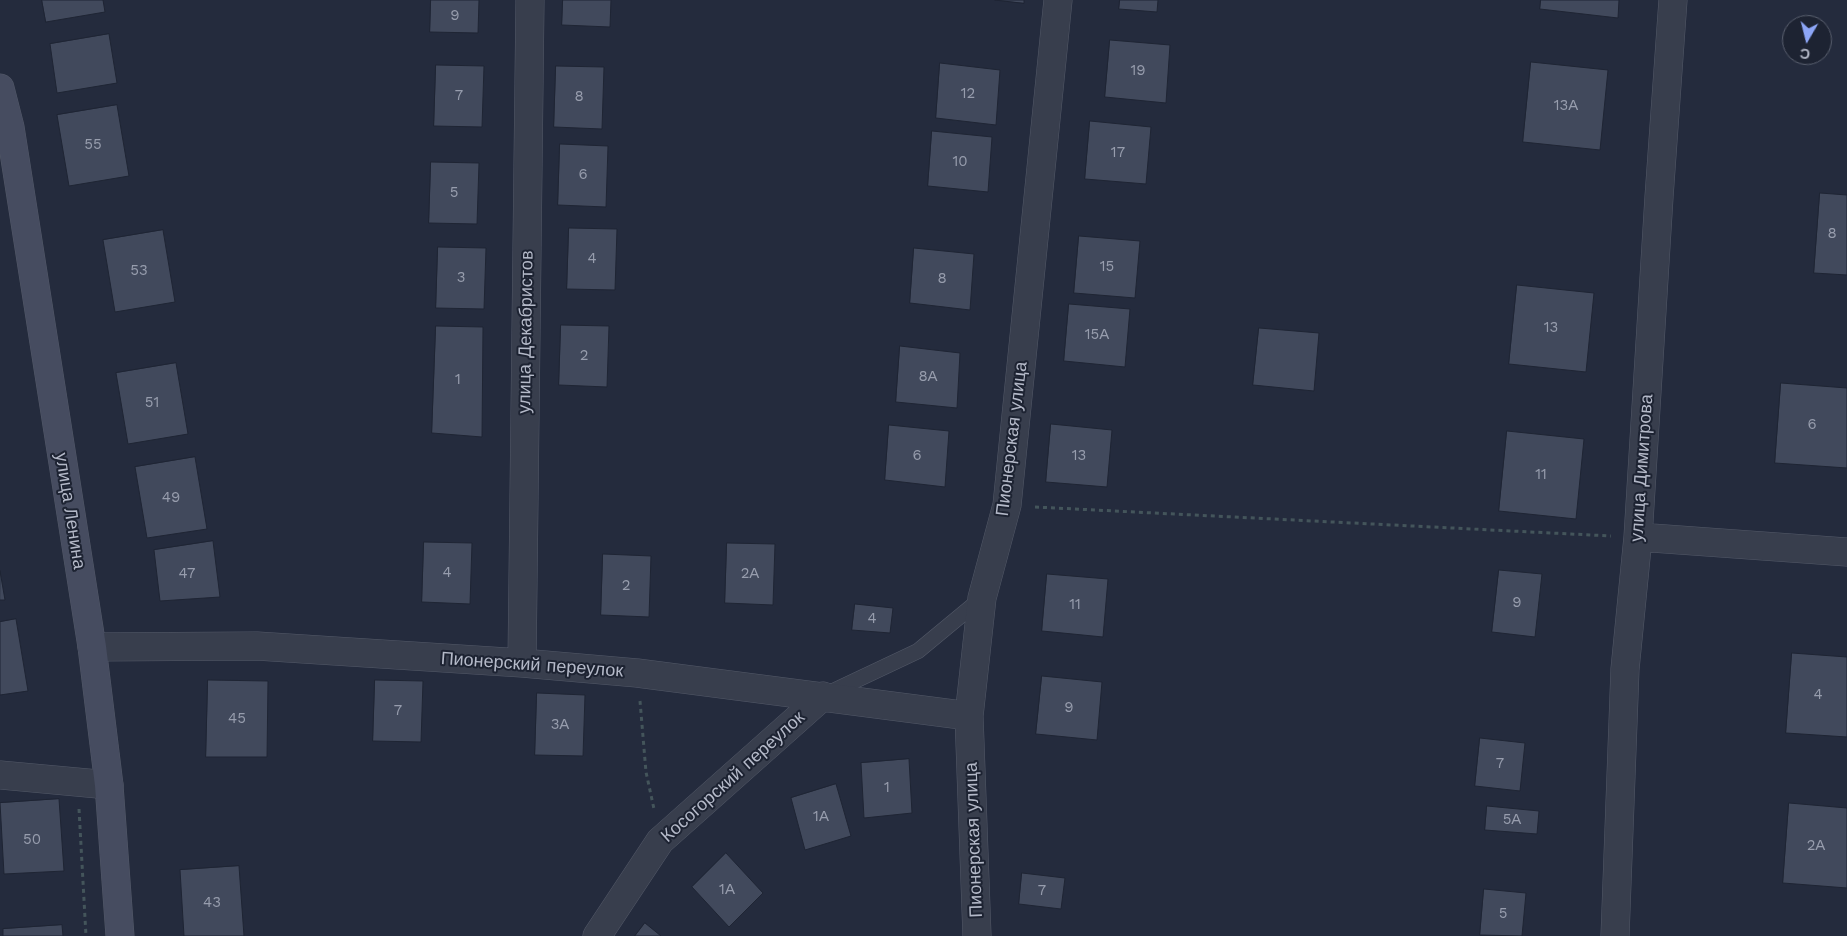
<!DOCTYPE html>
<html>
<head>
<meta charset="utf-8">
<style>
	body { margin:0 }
	#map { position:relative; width:1847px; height:936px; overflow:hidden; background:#242b3d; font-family:"Work Sans",sans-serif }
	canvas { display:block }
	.north { position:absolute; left:1782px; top:15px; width:50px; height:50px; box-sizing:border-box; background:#1d2332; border:1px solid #595f6e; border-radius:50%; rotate:188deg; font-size:14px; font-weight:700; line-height:20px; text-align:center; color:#b4b9c8 }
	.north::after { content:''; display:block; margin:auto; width:18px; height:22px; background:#8ca5f6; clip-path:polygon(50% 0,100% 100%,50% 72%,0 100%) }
</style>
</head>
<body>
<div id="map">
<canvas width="1847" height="936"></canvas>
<div class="north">С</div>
</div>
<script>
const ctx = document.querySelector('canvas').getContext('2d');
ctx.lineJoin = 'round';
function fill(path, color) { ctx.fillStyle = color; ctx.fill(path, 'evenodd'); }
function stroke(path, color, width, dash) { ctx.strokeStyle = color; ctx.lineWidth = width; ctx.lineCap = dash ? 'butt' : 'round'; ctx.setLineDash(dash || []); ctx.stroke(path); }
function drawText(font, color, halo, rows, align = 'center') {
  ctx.font = font + ' "Work Sans",sans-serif'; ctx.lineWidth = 4; ctx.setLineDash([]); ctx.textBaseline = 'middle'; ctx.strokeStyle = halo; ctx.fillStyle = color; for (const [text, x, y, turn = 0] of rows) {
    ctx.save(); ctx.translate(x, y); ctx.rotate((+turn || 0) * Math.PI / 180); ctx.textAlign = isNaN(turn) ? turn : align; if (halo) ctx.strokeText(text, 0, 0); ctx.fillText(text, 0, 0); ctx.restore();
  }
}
const building = new Path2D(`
	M42,0H103L105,12L46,22Z
	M431,0H479L478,33L430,32Z
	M563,0H611L610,27L562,25Z
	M995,0H1024V3Z
	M1120,0H1158L1157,12L1119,9Z
	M1541,0H1619L1618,18L1540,9Z
	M109,34L117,83L57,93L50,44Z
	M1110,40L1170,45L1166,103L1105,97Z
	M1531,62L1608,70L1600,150L1523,142Z
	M940,63L1000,70L996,125L936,118Z
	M436,65L484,66L482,127L434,126Z
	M556,66L604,67L602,129L554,127Z
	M117,105L129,176L69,186L57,115Z
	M1090,121L1151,127L1146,184L1085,179Z
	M932,131L992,137L988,192L928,186Z
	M560,144L608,146L606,207L558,205Z
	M431,162L479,163L477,224L429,223Z
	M1820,193L1847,195V275L1814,273Z
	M569,228L617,229L615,290L567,289Z
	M163,230L175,302L115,312L103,240Z
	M1079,236L1140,241L1135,298L1074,293Z
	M438,247L486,248L484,309L436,308Z
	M914,248L974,254L970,310L910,303Z
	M1517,285L1594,293L1586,372L1509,364Z
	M1069,304L1130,309L1125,367L1064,361Z
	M561,325L609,326L607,387L559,385Z
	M436,326L483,327L482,437L432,433Z
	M1259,328L1319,333L1314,391L1253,385Z
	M900,346L960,353L957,408L896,402Z
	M176,363L188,434L128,444L116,373Z
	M1781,383L1847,388V468L1775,463Z
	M1051,424L1112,430L1107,487L1046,482Z
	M889,425L949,431L945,487L885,480Z
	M1507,431L1584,439L1576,519L1499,511Z
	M195,457L207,529L147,538L135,467Z
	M213,541L220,597L160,601L154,550Z
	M424,542L472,543L470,604L422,602Z
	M727,543L775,544L773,605L725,603Z
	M603,554L651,556L649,617L601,615Z
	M1499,570L1542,574L1535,637L1492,632Z
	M0,571L5,600H0Z
	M1047,574L1108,579L1103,637L1042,631Z
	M855,604L893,608L890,633L852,630Z
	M16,619L28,691L0,695V622Z
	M1792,653L1847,657V737L1786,733Z
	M1042,676L1102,682L1097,740L1036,734Z
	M208,680L268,681L267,757H206Z
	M375,680L423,681L421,742L373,741Z
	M537,693L585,695L583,756L535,755Z
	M1480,738L1525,743L1520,791L1475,786Z
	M909,759L912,813L864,818L861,763Z
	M836,784L851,836L805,850L791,798Z
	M59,799L64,871L4,874L0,803Z
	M1789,803L1847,808V888L1783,883Z
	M1487,806L1539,811L1537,834L1485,830Z
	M726,853L763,893L729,927L692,887Z
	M239,866L244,936H184L180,870Z
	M1022,873L1065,878L1061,909L1019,904Z
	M1484,889L1526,893L1522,936L1480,935Z
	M645,923L661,936H635Z
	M62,925L63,936H3V929Z`);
const path = new Path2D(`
	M1035,507L1611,536
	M640,701L646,772L654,809
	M79,809L86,936`);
const lane = new Path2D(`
	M827,694L918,651L982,598`);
const street = new Path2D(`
	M1638,537L1847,552
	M92,647L257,646L522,663L637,673L969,716
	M522,663L530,0
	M0,775L109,785
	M597,936L660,841L823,696
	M977,936L969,716L982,598L1007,505L1058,0
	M1615,936L1625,669L1638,537L1659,197L1673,0`);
const secondary = new Path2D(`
	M0,88L10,127L92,647L109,785L120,936`);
const numberNames = [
	["9",455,16],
	["19",1138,71],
	["12",968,94],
	["7",459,96],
	["8",579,97],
	["13А",1566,106],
	["55",93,145],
	["17",1118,153],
	["10",960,162],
	["6",583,175],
	["5",454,193],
	["8",1832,234],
	["4",592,259],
	["15",1107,267],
	["53",139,271],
	["3",461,278],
	["8",942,279],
	["13",1551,328],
	["15А",1097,335],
	["2",584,356],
	["8А",928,377],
	["1",458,380],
	["51",152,403],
	["6",1812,425],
	["6",917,456],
	["13",1079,456],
	["11",1541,475],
	["49",171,498],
	["4",447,573],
	["47",187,574],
	["2А",750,574],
	["2",626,586],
	["9",1517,603],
	["11",1075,605],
	["4",872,619],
	["4",1818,695],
	["9",1069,708],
	["7",398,711],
	["45",237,719],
	["3А",560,725],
	["7",1500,764],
	["1",887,788],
	["1А",821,817],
	["5А",1512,820],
	["50",32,840],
	["2А",1816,846],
	["1А",727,890],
	["7",1042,891],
	["43",212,903],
	["5",1503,914]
];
const streetNames = [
	["улица Декабристов",526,332,-89],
	["Пионерская улица",1012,439,-83],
	["улица Димитрова",1642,468,-86],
	["улица Ленина",70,511,81],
	["Пионерский переулок",532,665,4],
	["Косогорский переулок",733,777,-42],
	["Пионерская улица",974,840,-92]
];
fill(building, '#41495c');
stroke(building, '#1f2534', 1);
stroke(lane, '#535968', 16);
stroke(street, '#535968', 29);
stroke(secondary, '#535968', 29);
stroke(path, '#44555b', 3, [4, 4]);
stroke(lane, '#383e4d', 15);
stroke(street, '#383e4d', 28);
stroke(secondary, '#464c60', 28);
drawText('15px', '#979dad', null, numberNames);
drawText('18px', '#b4b9c8', '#1d2332', streetNames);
</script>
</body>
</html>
